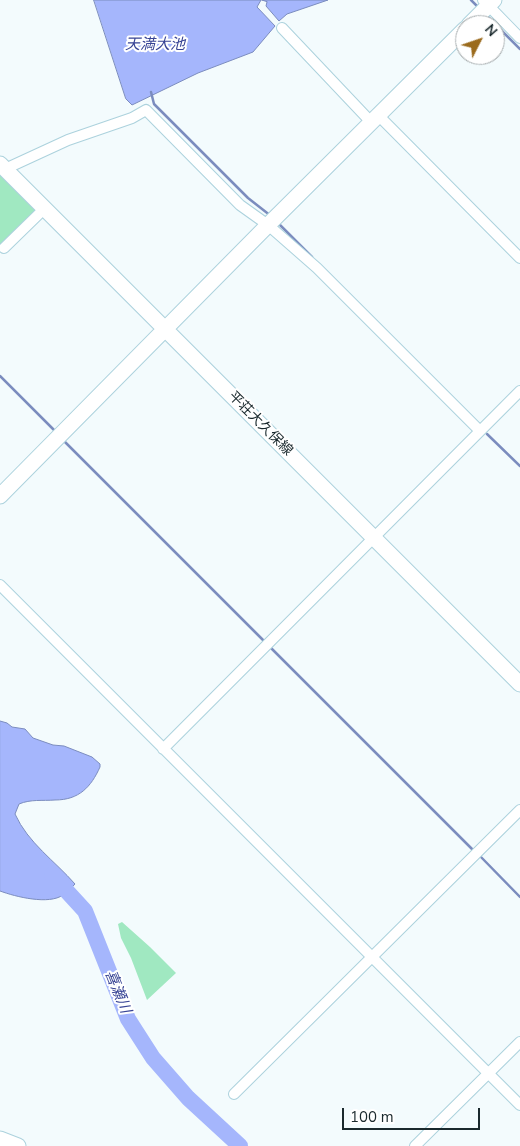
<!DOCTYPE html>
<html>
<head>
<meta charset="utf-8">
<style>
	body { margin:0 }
	#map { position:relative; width:520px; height:1146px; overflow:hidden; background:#f3fbfd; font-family:"Nunito Sans",sans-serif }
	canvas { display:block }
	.north { position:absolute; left:455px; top:15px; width:50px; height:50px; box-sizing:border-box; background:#fff; border:1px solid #a3a9ab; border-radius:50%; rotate:49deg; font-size:14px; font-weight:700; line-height:20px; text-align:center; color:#1a292d }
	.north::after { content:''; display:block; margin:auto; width:18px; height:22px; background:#9b6b1d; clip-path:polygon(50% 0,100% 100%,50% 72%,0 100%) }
	.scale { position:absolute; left:342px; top:1108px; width:138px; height:22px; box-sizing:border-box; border:2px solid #1a292d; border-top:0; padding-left:6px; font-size:15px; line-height:18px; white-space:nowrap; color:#1a292d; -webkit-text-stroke:4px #fff; paint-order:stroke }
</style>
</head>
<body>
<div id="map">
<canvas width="520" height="1146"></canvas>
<div class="north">N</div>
<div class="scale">100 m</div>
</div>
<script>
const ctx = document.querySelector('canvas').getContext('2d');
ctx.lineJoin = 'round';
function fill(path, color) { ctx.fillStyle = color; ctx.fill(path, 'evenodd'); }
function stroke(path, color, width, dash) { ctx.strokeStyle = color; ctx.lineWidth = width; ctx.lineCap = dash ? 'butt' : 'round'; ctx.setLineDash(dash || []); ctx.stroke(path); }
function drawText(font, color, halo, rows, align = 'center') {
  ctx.font = font + ' "Nunito Sans","Noto Sans JP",sans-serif'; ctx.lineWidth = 4; ctx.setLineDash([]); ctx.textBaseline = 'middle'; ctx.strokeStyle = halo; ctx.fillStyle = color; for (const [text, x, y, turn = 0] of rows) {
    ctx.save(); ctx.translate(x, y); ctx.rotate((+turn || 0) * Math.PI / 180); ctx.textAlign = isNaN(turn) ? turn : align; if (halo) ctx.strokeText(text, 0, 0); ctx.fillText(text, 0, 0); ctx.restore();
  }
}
const green = new Path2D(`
	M0,175L36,211L0,247Z
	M122,922L150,947L176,973L147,1000L131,958L121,938L118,924Z`);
const water = new Path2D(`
	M94,0H261L257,7L275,26L253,52L198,73L132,105L126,99Z
	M262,0H328L287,14L279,21L266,6L267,2Z
	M0,721L7,723L12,727L25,729L33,738L53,745L64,746L92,757L100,764V767C91,787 79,800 55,800C42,801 31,799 19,804L15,814C28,843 55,861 75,884C72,887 68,892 63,895C49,905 16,897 0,891Z`);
const stream = new Path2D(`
	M471,0L478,7
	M486,15L520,49
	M151,92L154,104L248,198L271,216
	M278,223L312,257
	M0,376L56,432
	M487,434L520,466
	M63,440L266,643
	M270,647L475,852
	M479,855L520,897`);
const river = new Path2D(`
	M52,875L85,911L128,1019L153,1058L188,1098L240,1146`);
const street = new Path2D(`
	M483,0L520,38
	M282,28L371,122
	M378,115L520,258
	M5,169L68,140L132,118L146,110L240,205L268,225L317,268L480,431
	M4,248L44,209
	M0,585L520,1105
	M163,749L520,391
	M234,1094L520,810
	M415,1146L520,1042`);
const secondary = new Path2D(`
	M469,25L494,0
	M0,164L520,684
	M0,496L268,225L465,29
	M0,1139L18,1146`);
const streetNames = [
	["平荘大久保線",260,424,45]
];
const waterNames = [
	["天満大池",155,45],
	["喜瀬川",117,992,68]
];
fill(green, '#a0e8c1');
fill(water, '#a5b6fc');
stroke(water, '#7b8cbe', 1);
stroke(stream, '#7b8cbe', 2.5);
stroke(river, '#a5b6fc', 16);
stroke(street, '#acd2dd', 12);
stroke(secondary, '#acd2dd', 17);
stroke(street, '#fff', 10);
stroke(secondary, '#fff', 15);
drawText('14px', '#1a292d', '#fff', streetNames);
drawText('italic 15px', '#384495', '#fff', waterNames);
</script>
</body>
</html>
